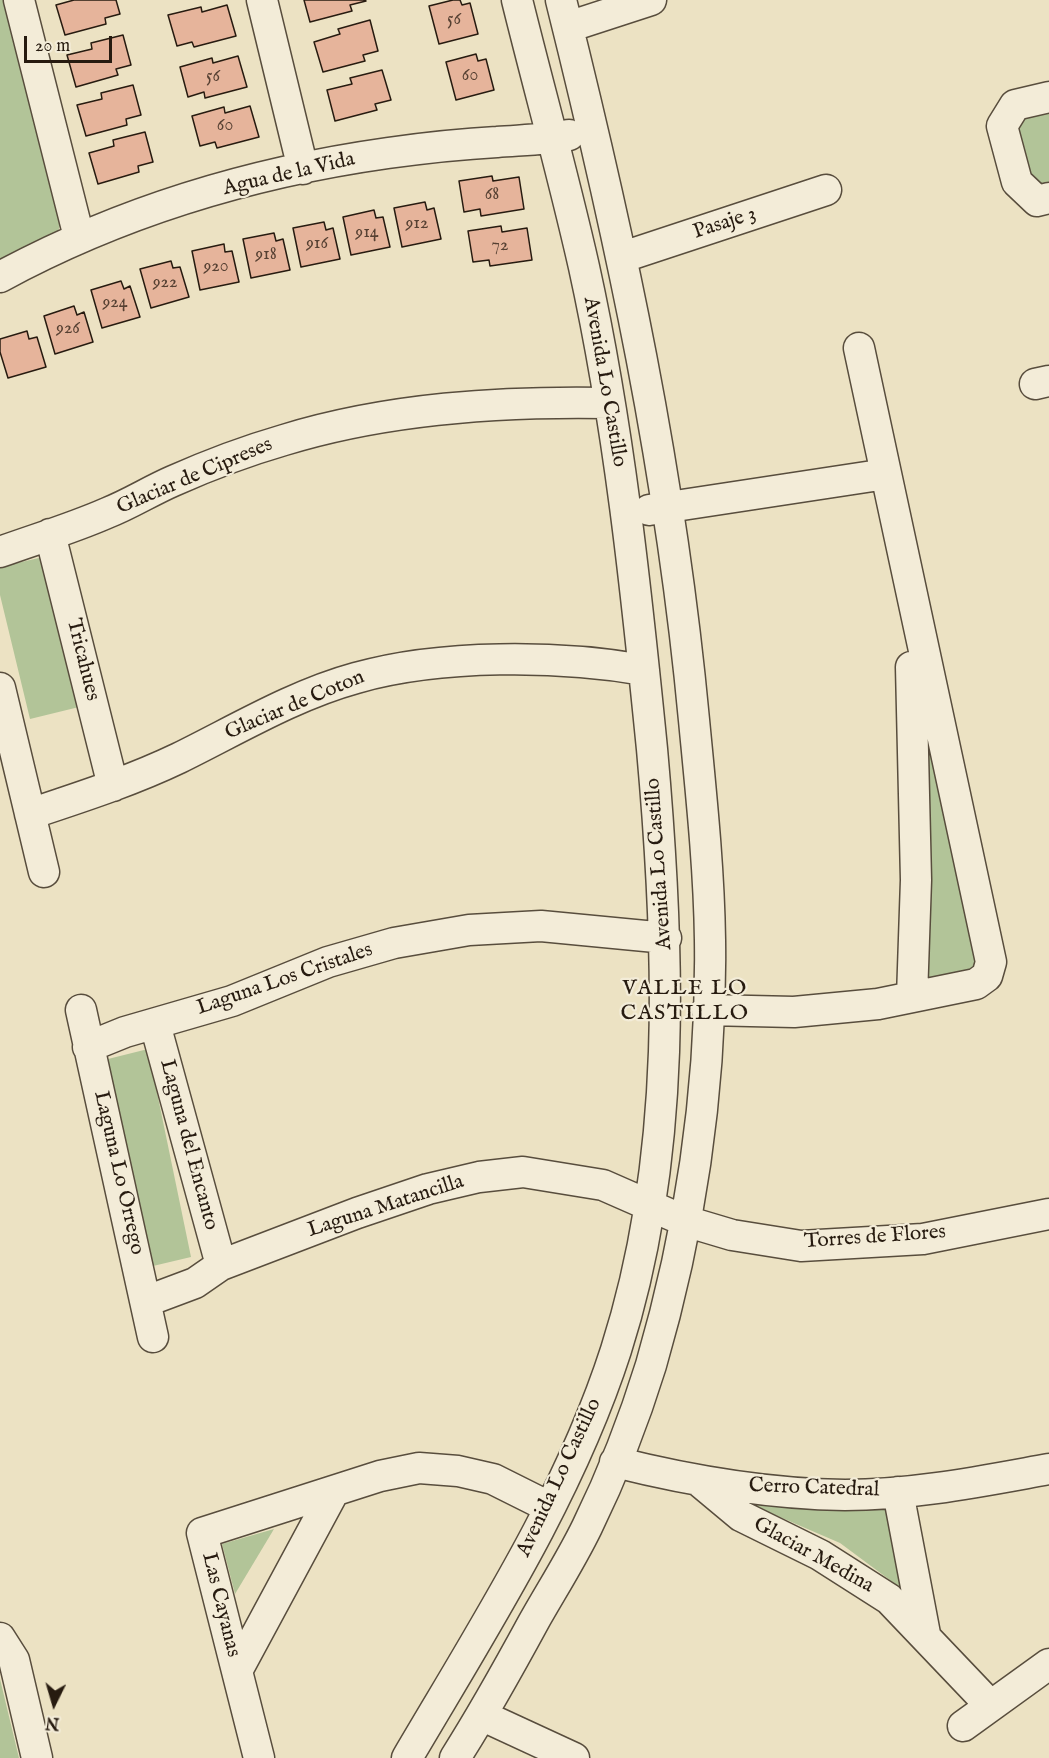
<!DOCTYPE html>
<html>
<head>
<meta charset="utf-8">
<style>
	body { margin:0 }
	#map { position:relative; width:1049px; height:1758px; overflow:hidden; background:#ece2c3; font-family:"IM FELL English",serif }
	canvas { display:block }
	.north { position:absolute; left:24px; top:1674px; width:60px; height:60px; -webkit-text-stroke:4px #f3ecd8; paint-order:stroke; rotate:185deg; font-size:16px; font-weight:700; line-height:24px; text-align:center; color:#271b10 }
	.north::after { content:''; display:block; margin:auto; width:21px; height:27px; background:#271b10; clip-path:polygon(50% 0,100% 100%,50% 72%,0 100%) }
	.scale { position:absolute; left:24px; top:36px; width:88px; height:27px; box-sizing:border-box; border:3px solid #271b10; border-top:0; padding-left:8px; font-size:18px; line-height:21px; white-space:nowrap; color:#271b10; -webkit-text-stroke:4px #f3ecd8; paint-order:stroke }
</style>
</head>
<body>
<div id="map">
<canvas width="1049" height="1758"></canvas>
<div class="north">N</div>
<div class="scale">20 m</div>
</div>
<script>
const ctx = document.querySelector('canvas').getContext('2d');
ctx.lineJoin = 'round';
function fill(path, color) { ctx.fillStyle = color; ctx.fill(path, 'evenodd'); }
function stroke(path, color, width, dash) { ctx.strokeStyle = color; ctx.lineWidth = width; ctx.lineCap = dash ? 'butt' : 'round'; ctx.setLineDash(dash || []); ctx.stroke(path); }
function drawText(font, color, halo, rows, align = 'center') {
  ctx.font = font + ' "IM FELL English",serif'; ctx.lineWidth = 4.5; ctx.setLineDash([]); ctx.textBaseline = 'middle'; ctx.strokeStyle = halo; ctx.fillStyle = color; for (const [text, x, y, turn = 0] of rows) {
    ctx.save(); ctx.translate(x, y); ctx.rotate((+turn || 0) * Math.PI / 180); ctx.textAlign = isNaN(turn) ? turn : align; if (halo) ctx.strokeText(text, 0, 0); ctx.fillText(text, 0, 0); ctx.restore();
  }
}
const green = new Path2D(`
	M0,0H5L61,223L55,239L0,263Z
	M1049,97V198L1017,182L1015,105Z
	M43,557L79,707L30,719L0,595V567Z
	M923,700L981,957L975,969L919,987Z
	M148,1049L191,1257L153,1266L104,1060Z
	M745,1502L887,1505L902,1589L840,1543Z
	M274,1529L235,1594L222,1544Z
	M0,1679L19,1758H0Z`);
const building = new Path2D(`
	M74,0H116L120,14L105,18L106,24L65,35L56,5Z
	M304,0H365L366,1L350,5L352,11L310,22Z
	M453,0H460L462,5L470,3L478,34L439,44L429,6Z
	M227,5L236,36L194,47L192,42L177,46L168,15L201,7L202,12Z
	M370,20L378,51L363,55L365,61L323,72L314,42L340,34L338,29Z
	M123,35L131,65L116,69L118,75L76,87L67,55L92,49L91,43Z
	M476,54L478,61L486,59L494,90L456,100L446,62Z
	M238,56L247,87L205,98L204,92L188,97L180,67L212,58L213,63Z
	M382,70L391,100L375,104L377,110L335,121L327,90L352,84L350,78Z
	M133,85L141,115L126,119L127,125L86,136L77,105L102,99L101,93Z
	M250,106L259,137L217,148L215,142L200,146L192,116L224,107L225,113Z
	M145,132L153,162L138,166L139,172L98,184L89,153L114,146L113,140Z
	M492,176L493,181L519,177L524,209L481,216L480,209L464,212L459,181Z
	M425,202L427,210L434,208L441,239L402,247L394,208Z
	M374,210L376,218L383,217L390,247L351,255L343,217Z
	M324,222L326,230L333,228L340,259L301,267L293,228Z
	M501,226L502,232L527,228L532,260L490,266L489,260L473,262L468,231Z
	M274,233L276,241L283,239L290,270L251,278L243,239Z
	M224,244L225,252L232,251L239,282L200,290L192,251Z
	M171,261L173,268L180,267L189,297L151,308L140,269Z
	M121,281L124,289L130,286L140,317L102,328L91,290Z
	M74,306L77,315L84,312L93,342L55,354L44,316Z
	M27,331L29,339L37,337L46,367L8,378L0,352V339Z`);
const street = new Path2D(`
	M19,0L79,237
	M262,0L303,169
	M568,27L651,0
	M1049,97L1015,105L1002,126L1017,182L1037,201L1049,198
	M623,257L826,190
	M0,277C120,212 253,172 388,153C424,148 460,144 497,142C521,140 545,140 569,135
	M1035,384L1049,381
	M649,510L886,474
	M50,534L113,786
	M0,552C36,539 73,528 107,513C130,504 150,491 173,481C209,465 246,451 284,440C388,408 501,401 609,403
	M911,667L916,880L912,997
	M0,688L44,872
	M30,814C81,797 131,781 179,758C236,730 294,695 356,678C440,654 559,655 644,670
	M81,1010L153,1337
	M707,1010L794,1012L878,1004L976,984L987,976L991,962L859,348
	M155,1024L221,1265
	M88,1047L125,1032L232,1001L328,962L394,943L469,930L541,926L666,938
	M147,1301L195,1283L221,1265L357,1213L428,1189L479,1177L523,1172L603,1185L685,1221L732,1235L801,1246L923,1239L1049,1214
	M615,1462C691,1481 767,1494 845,1495C914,1495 982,1481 1049,1469
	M699,1481L741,1516L820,1555L889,1599L990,1705
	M898,1492L925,1634
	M0,1638L14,1660L37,1758
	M237,1671L334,1491
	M483,1716L574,1758
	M963,1726L1049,1664
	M259,1758L202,1533L380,1476L419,1468L458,1471L493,1479L549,1507
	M407,1758C484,1627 569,1496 616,1350C678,1156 670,949 652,749C636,588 619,426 584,267C564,178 539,89 517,0
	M455,1758C483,1714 508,1669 533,1623C551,1591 571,1560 587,1527C612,1476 634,1420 651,1365C691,1228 712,1083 710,940C709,867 701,793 694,720C671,473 621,240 561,0`);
const numberNames = [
	["56",454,20],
	["60",470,76],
	["56",213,77],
	["60",225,126],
	["68",492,195],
	["912",417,224],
	["914",367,233],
	["916",317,244],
	["72",500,246],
	["918",266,255],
	["920",216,267],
	["922",165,283],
	["924",115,303],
	["926",68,329]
];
const streetNames = [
	["Agua de la Vida",289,175,-13],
	["Pasaje 3",725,224,-18],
	["Avenida Lo Castillo",604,382,80],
	["Glaciar de Cipreses",195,477,-23],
	["Tricahues",82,660,76],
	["Glaciar de Coton",295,706,-23],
	["Avenida Lo Castillo",660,864,-94],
	["Laguna Los Cristales",285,980,-19],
	["Laguna del Encanto",188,1145,75],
	["Laguna Lo Orrego",118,1173,77],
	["Laguna Matancilla",386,1207,-18],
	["Torres de Flores",875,1238,-4],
	["Avenida Lo Castillo",560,1478,-65],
	["Cerro Catedral",814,1489,2],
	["Glaciar Medina",813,1556,29],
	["Las Cayanas",220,1605,76]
];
const neighbourhoodNames = [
	["VALLE LO",685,989],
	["CASTILLO",685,1014]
];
fill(green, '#b2c498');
fill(building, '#e6b49b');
stroke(building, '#271b10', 1.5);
stroke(street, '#584d3d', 33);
stroke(street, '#f3ecd8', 30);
drawText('18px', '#574133', null, numberNames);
drawText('21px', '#271b10', '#f3ecd8', streetNames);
ctx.letterSpacing = '1.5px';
drawText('22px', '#271b10', '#f3ecd8', neighbourhoodNames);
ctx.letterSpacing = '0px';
</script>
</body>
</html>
